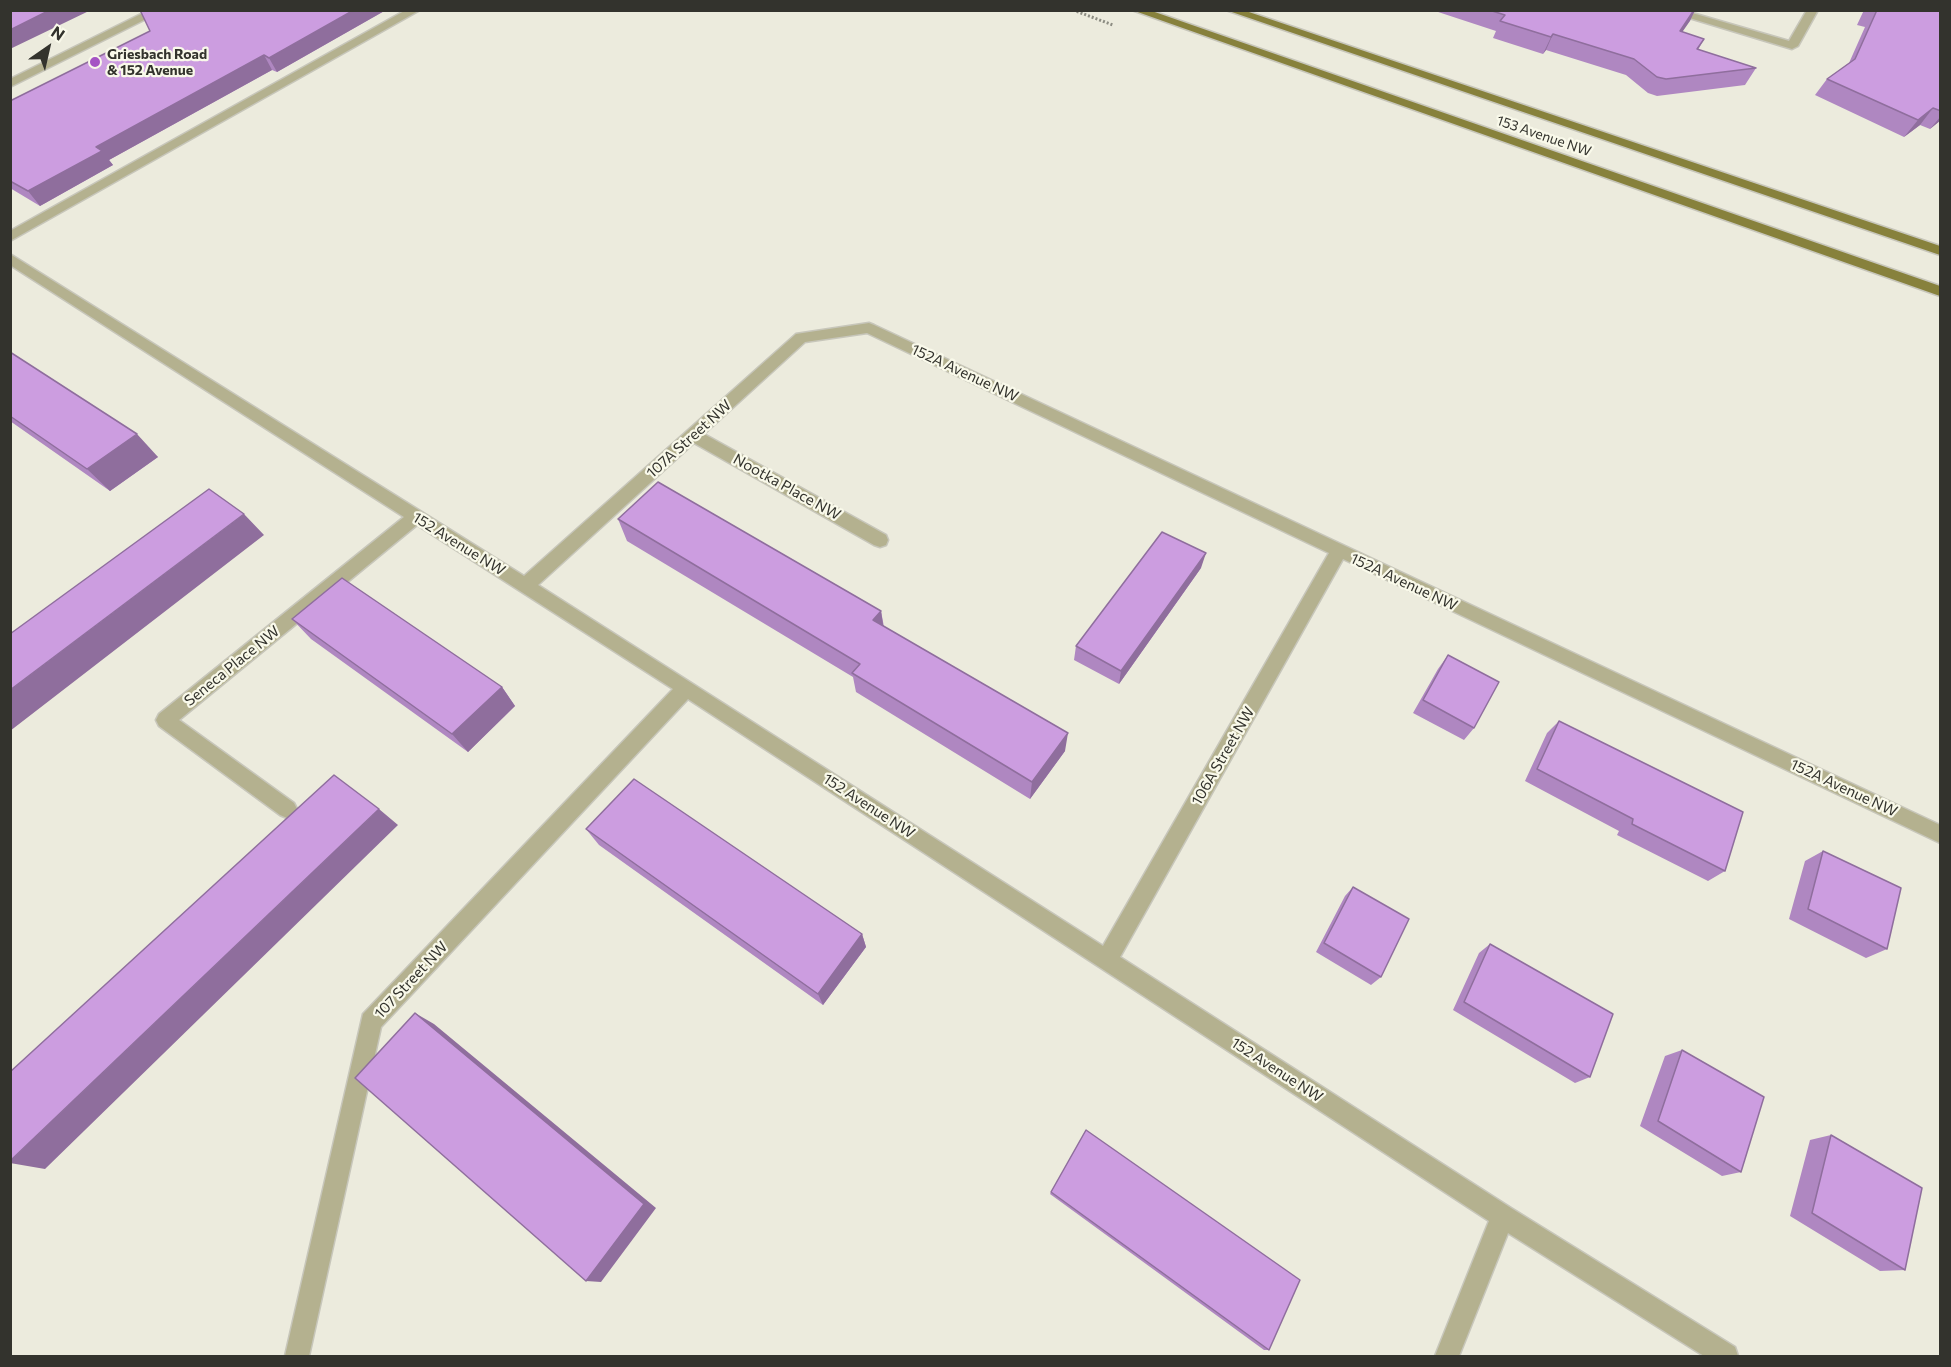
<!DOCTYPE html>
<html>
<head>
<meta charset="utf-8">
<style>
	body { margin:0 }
	#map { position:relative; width:1951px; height:1367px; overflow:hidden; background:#ecebdd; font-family:Commissioner,sans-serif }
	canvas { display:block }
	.frame { position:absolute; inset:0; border:12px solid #33332d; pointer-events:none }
	.north { position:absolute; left:18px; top:18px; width:60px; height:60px; -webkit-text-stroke:4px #f9f9ea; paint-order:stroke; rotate:34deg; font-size:16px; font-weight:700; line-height:24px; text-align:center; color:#33332d }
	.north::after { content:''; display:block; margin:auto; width:21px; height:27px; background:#33332d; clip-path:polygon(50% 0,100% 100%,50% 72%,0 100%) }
</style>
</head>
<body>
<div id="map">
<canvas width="1951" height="1367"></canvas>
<div class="frame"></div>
<div class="north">N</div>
</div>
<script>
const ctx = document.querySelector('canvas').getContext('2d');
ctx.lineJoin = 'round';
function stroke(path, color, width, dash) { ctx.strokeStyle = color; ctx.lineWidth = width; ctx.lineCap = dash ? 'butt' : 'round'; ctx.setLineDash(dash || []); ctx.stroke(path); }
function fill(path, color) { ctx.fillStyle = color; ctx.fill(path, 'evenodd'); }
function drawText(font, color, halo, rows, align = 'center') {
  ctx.font = font + ' Commissioner,sans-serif'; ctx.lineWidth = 4.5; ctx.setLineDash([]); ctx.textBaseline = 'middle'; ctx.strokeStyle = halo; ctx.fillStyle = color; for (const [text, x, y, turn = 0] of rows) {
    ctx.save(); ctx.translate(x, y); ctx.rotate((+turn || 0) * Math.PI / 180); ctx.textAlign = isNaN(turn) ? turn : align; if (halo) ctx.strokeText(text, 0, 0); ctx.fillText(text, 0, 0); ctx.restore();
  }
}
const path = new Path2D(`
	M1073,10L1113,25`);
const minor = new Path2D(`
	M149,10H164L10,87V79Z
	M406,10H420L10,241V231Z
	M1663,10H1682L1789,41L1807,10H1818L1798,46L1792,49Z
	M10,254L524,576L796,334L869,323L874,325L1940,825V843L1343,559L1120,957L1511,1208L1735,1347L1738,1356H1704L1508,1233L1459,1356H1435L1489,1221L688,699L381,1027L309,1356H285L363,1014L673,689L417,525L179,720L294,803L297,809L294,815L287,818L280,815L159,726L156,720L159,714L404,517L10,265ZM867,333L1329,553L1103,946L538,585L694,443L874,545L880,547L886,545L888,540L886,535L704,434L805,342Z`);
const major = new Path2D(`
	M1132,10H1149L1940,286V296Z
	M1226,10H1243L1940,246V255Z`);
const wall = new Path2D(`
	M140,10H386L277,72L272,70L109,160L113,165L40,206L10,188V101L150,31Z
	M1432,10H1697L1696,12L1695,11L1682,32L1704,39L1698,50L1756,68L1745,85L1657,96L1648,93L1626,75L1546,50L1543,54L1493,38L1496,31Z
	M1864,10H1941V120L1930,129L1920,125L1904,137L1815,95L1827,79L1849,63L1865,27L1857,25Z
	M10,352L158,457L110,491L10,421Z
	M618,519L881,611L884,627L1065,751L1030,799L856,692L853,677L627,541Z
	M1201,568L1119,684L1074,660L1076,646Z
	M292,619L502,687L515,706L468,752L311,639Z
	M1448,655L1474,728L1464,740L1413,713L1438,669Z
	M1559,721L1725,871L1708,881L1617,835L1619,831L1525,781L1547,733Z
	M586,829L862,934L866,947L823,1005L599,845Z
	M1823,851L1887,949L1866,958L1789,919L1805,861Z
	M1353,887L1381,977L1371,985L1316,952L1345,896Z
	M1490,944L1590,1077L1575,1083L1453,1010L1479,953Z
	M1682,1050L1741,1172L1722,1176L1640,1126L1665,1056Z
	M1086,1130L1269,1350H1264L1050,1194Z
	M1831,1135L1905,1270L1880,1271L1790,1216L1810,1140Z`);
const shadedWall = new Path2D(`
	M50,10H91L10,49V30Z
	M354,10H386L277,72L269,58Z
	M1694,10H1695L1690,21L1671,48L1680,31Z
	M1553,34L1546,50L1543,54L1551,37Z
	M264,55L272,70L109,160L113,165L40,206L28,191L96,147Z
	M1933,108L1920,125L1904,137L1918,120Z
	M1941,116V120L1930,129Z
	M137,434L158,457L110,491L87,469Z
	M244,514L264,535L10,731V690Z
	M1206,553L1201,568L1119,684L1121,671Z
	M881,611L884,631L873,620Z
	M502,687L515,706L468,752L452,734Z
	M1068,733L1065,751L1030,799L1032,782Z
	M379,809L398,825L45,1169L10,1163V1161Z
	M862,934L866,947L823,1005L818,994Z
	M415,1013L434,1024L656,1208L601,1282L586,1281Z`);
const building = new Path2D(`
	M10,10H50L10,30Z
	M140,10H354L269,58L264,55L96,147L102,151L28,191L10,181V101L150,31Z
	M1489,10H1694L1680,31L1704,39L1697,49L1756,68L1666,79L1657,77L1634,59L1553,34L1551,37L1500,21L1505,15Z
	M1877,10H1941V111L1933,108L1918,120L1827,79L1855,59Z
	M10,352L137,434L87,469L10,416Z
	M658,482L881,611L873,620L1068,733L1032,782L852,673L860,664L618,519Z
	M209,489L244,514L10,690V634Z
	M1162,532L1206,553L1121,671L1076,646Z
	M342,578L502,687L452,734L292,619Z
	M1448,655L1499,682L1474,728L1423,700Z
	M1559,721L1743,812L1725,871L1632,824L1633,819L1537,769Z
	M334,775L379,809L10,1161V1072Z
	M634,779L862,934L818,994L586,829Z
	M1823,851L1901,888L1887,949L1808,909Z
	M1353,887L1409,919L1381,977L1324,943Z
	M1490,944L1613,1014L1590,1077L1464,1002Z
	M415,1013L644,1204L586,1281L355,1078Z
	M1682,1050L1764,1097L1741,1172L1658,1121Z
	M1086,1130L1300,1280L1269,1350L1051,1192Z
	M1831,1135L1922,1188L1905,1270L1812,1213Z`);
const markers = [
	[95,62,6,"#a554c4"]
];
const farPoinames = [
	["Griesbach Road",107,54],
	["& 152 Avenue",107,70]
];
const farStreetnames = [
	["153 Avenue NW",1544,136,19]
];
const streetNames = [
	["152A Avenue NW",965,373,25],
	["107A Street NW",689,439,-42],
	["Nootka Place NW",787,487,29],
	["152 Avenue NW",459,544,32],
	["152A Avenue NW",1404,582,25],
	["Seneca Place NW",232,666,-39],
	["106A Street NW",1223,756,-60],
	["152A Avenue NW",1844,788,25],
	["152 Avenue NW",869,806,33],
	["107 Street NW",411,980,-47],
	["152 Avenue NW",1277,1070,33]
];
stroke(minor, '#c7c6ba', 3);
stroke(major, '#c7c6ba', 3);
stroke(path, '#8d8d83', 3, [2, 2]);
fill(minor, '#b4b18f');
fill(major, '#87813c');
fill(wall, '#af87c1');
fill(shadedWall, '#8f6e9d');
fill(building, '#cc9de0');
stroke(building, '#8f6e9d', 1.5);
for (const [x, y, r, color] of markers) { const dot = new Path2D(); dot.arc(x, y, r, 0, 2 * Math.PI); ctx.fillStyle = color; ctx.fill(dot); stroke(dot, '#f9f9ea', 2); }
drawText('bold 14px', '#33332d', '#f9f9ea', farPoinames, 'left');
drawText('14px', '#33332d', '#f9f9ea', farStreetnames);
drawText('15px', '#33332d', '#f9f9ea', streetNames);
</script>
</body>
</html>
